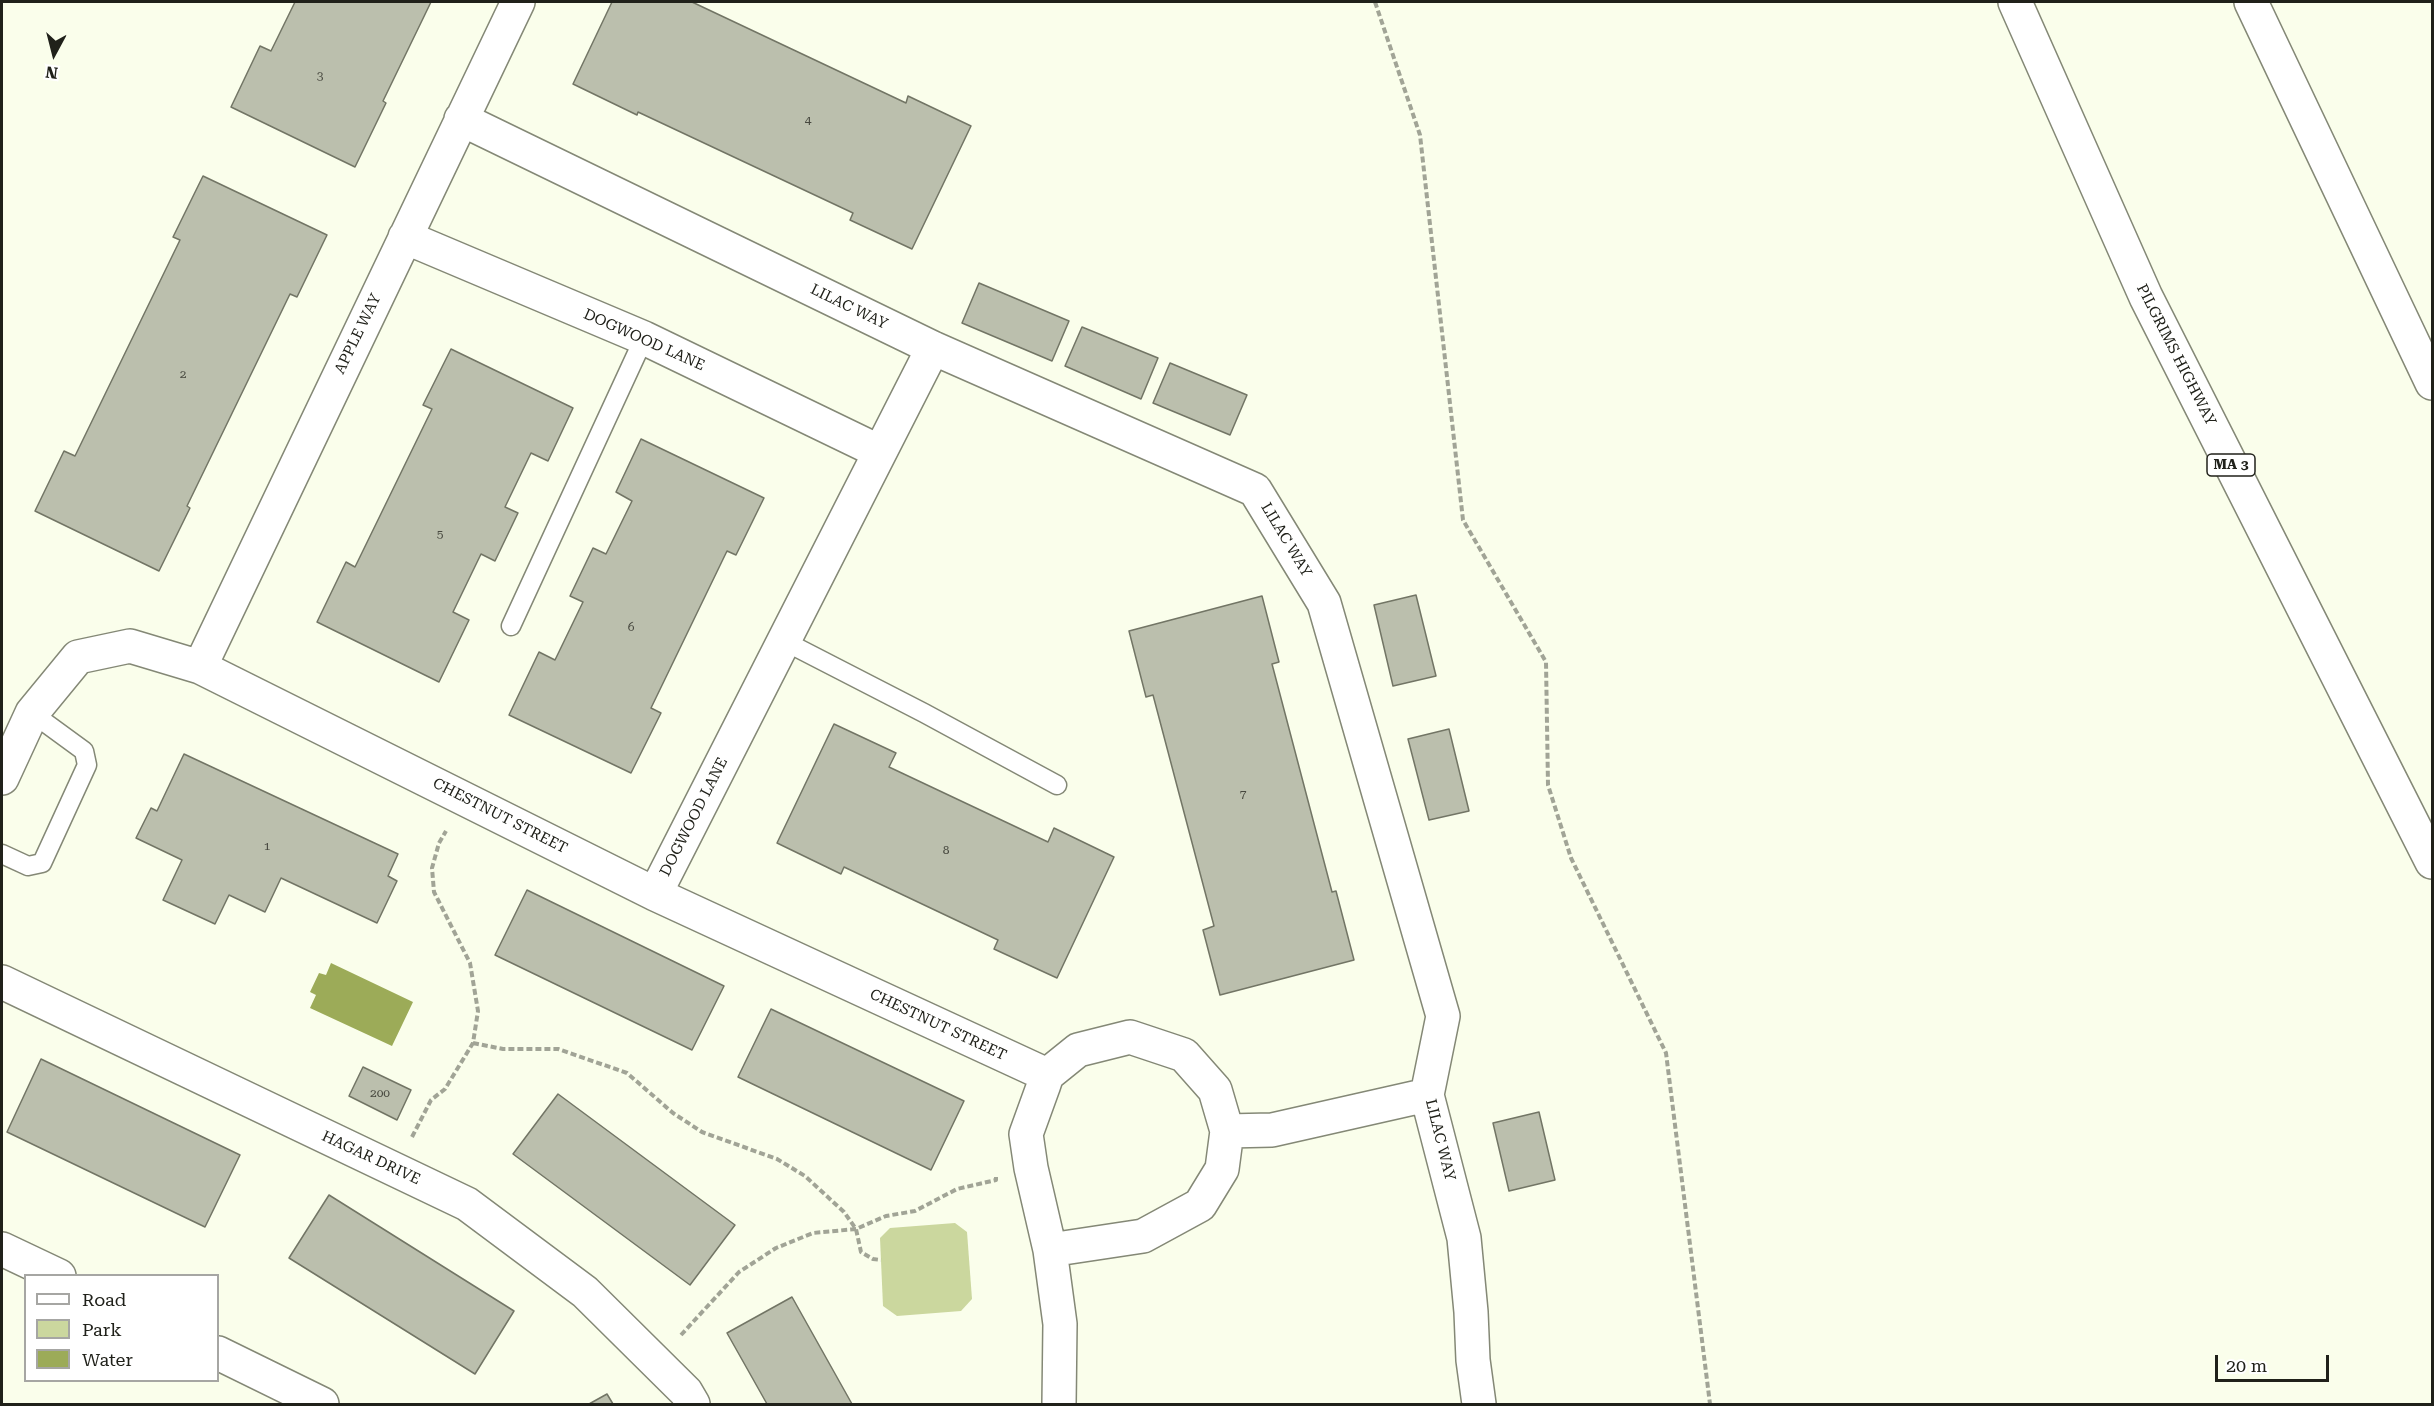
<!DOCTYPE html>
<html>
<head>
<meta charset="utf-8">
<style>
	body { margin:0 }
	#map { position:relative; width:2434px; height:1406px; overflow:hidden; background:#fafeeb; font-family:"Roboto Serif",serif }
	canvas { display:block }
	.frame { position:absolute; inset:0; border:3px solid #20211a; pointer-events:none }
	.legend { position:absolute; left:24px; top:1274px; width:195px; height:108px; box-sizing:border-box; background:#fff; border:2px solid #a6a6a3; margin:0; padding:8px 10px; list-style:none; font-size:18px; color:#20211a }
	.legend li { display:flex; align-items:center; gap:12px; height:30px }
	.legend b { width:30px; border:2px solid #a6a6a3 }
	.north { position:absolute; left:24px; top:24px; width:60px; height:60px; -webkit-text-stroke:4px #fff; paint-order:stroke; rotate:187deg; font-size:16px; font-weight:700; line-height:24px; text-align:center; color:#20211a }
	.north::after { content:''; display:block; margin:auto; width:21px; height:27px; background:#20211a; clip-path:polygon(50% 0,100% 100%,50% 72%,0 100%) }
	.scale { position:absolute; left:2215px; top:1355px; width:114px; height:27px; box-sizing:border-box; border:3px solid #20211a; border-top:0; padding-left:8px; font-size:18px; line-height:21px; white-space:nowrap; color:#20211a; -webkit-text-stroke:4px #fff; paint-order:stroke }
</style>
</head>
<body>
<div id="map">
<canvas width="2434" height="1406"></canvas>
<div class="frame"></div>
<ul class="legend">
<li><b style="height:8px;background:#fff"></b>Road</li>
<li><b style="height:16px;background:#cbd79e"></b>Park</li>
<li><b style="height:16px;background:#9cab58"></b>Water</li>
</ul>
<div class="north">N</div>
<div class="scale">20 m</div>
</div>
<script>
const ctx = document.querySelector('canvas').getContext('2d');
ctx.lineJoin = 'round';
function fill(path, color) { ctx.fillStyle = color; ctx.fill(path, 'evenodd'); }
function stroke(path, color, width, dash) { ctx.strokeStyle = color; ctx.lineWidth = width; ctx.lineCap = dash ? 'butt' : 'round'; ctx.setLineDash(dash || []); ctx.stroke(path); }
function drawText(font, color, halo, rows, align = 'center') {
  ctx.font = font + ' "Roboto Serif",serif'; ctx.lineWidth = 6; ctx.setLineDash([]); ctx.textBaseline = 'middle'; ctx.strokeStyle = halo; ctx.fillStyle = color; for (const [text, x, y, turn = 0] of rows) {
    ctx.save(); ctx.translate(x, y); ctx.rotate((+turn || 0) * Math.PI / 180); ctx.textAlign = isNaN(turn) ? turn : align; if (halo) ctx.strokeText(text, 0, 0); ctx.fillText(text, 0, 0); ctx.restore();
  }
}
const green = new Path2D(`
	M955,1223L967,1232L972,1299L961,1311L897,1316L883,1306L880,1238L890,1228Z`);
const water = new Path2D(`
	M331,963L413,1002L392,1046L310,1008L316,995L310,992L319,973L326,975Z`);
const building = new Path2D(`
	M295,2H431L383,101L386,103L355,167L231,107L260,46L271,51Z
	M612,2H692L906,103L908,96L971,126L912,249L850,220L853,213L638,112L637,115L573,84Z
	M203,176L327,235L297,297L290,294L187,506L190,508L159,571L35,511L64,451L75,456L180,240L173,237Z
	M979,283L1069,321L1052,361L962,323Z
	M1082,327L1158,358L1141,399L1065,366Z
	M451,349L573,408L548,461L531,453L505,507L518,513L495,561L481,554L453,612L469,620L439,682L317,622L346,562L355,567L432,409L423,405Z
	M1170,363L1247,395L1230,435L1153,403Z
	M641,439L764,498L736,555L727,551L651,708L661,713L631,773L509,715L539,652L555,660L583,602L570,596L593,548L606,554L632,501L616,492Z
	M1416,595L1436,676L1393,686L1374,605Z
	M1262,596L1279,662L1272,664L1332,892L1336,891L1354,960L1220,995L1203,930L1214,926L1153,695L1146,697L1129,631Z
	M834,724L896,753L889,767L1048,842L1054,828L1114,857L1057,978L994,949L998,940L844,867L841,874L777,843Z
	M1449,729L1469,811L1429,820L1408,739Z
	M184,754L398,854L388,876L397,881L377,923L281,878L265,912L229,895L215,924L163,900L182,860L136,838L151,808L157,811Z
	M527,890L724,986L692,1050L495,955Z
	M771,1009L964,1101L931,1170L738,1077Z
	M41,1059L240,1155L205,1227L7,1132Z
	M363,1067L411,1090L397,1120L349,1096Z
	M558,1094L735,1225L690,1285L513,1154Z
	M1539,1112L1555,1180L1509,1191L1493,1123Z
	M329,1195L514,1311L475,1374L289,1258Z
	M792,1297L852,1404H767L727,1333Z
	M607,1394L613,1404H589Z`);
const path = new Path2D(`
	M1375,2L1420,135L1463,520L1546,662L1548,785L1571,858L1666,1053L1710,1404
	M473,1043L503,1049H558L627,1073L673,1113L702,1132L777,1159L805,1176L844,1212L856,1229L861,1252L873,1259L881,1260
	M412,1137L431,1100L445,1089L473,1043L478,1011L470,963L434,892L432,868L439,843L446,831
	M681,1335L739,1272L776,1248L813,1233L856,1229L886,1216L915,1211L957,1189L996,1180V1177`);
const lane = new Path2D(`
	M511,626L644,338
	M784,641L924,713L1057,785
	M2,854L28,866L42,863L87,765L84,751L32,713`);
const street = new Path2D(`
	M461,119L933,348L1255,490L1324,603L1443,1016L1427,1095L1464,1238L1471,1312L1473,1360L1479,1404
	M405,237L644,338L880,452
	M200,667L518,2
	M2,778L32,713L78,657L130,646L200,667L655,894L1047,1075
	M655,894L933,348
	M2,982L467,1204L585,1292L686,1392L693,1404
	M1227,1131L1272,1130L1427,1095
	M2,1249L59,1276
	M1050,1250L1143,1236L1200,1205L1222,1169L1227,1131L1215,1090L1184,1055L1130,1037L1078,1050L1047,1075L1043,1087L1026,1134L1031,1168L1050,1250L1060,1324L1059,1404
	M218,1353L322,1404`);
const highway = new Path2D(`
	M2015,2L2146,297L2432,862
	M2251,2L2432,383`);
const numberNames = [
	["3",320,76],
	["4",808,120],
	["2",183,374],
	["5",440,534],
	["6",631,627],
	["7",1243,794],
	["1",267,846],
	["8",946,850],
	["200",380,1093]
];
const shields = [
	[2231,465,48]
];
const shieldNames = [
	["MA 3",2231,465]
];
const streetNames = [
	["LILAC WAY",849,307,26],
	["APPLE WAY",358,334,-64],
	["DOGWOOD LANE",644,340,24],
	["PILGRIMS HIGHWAY",2176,355,63],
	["LILAC WAY",1286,540,59],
	["CHESTNUT STREET",500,816,27],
	["DOGWOOD LANE",694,817,-63],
	["CHESTNUT STREET",938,1025,25],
	["LILAC WAY",1440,1140,76],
	["HAGAR DRIVE",371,1158,25]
];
fill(green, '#cbd79e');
fill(water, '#9cab58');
fill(building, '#bbbfad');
stroke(building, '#727565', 1.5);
stroke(lane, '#848876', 21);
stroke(street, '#848876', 36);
stroke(highway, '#848876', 36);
stroke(path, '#a1a496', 4, [6, 3]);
stroke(lane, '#fff', 18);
stroke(street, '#fff', 33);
stroke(highway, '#fff', 33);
drawText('12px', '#47483f', null, numberNames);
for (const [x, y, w] of shields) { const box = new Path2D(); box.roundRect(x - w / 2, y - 11, w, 22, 4.5); ctx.fillStyle = '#fff'; ctx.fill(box); stroke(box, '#20211a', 1.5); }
drawText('bold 14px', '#20211a', null, shieldNames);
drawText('15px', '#20211a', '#fff', streetNames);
</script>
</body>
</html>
